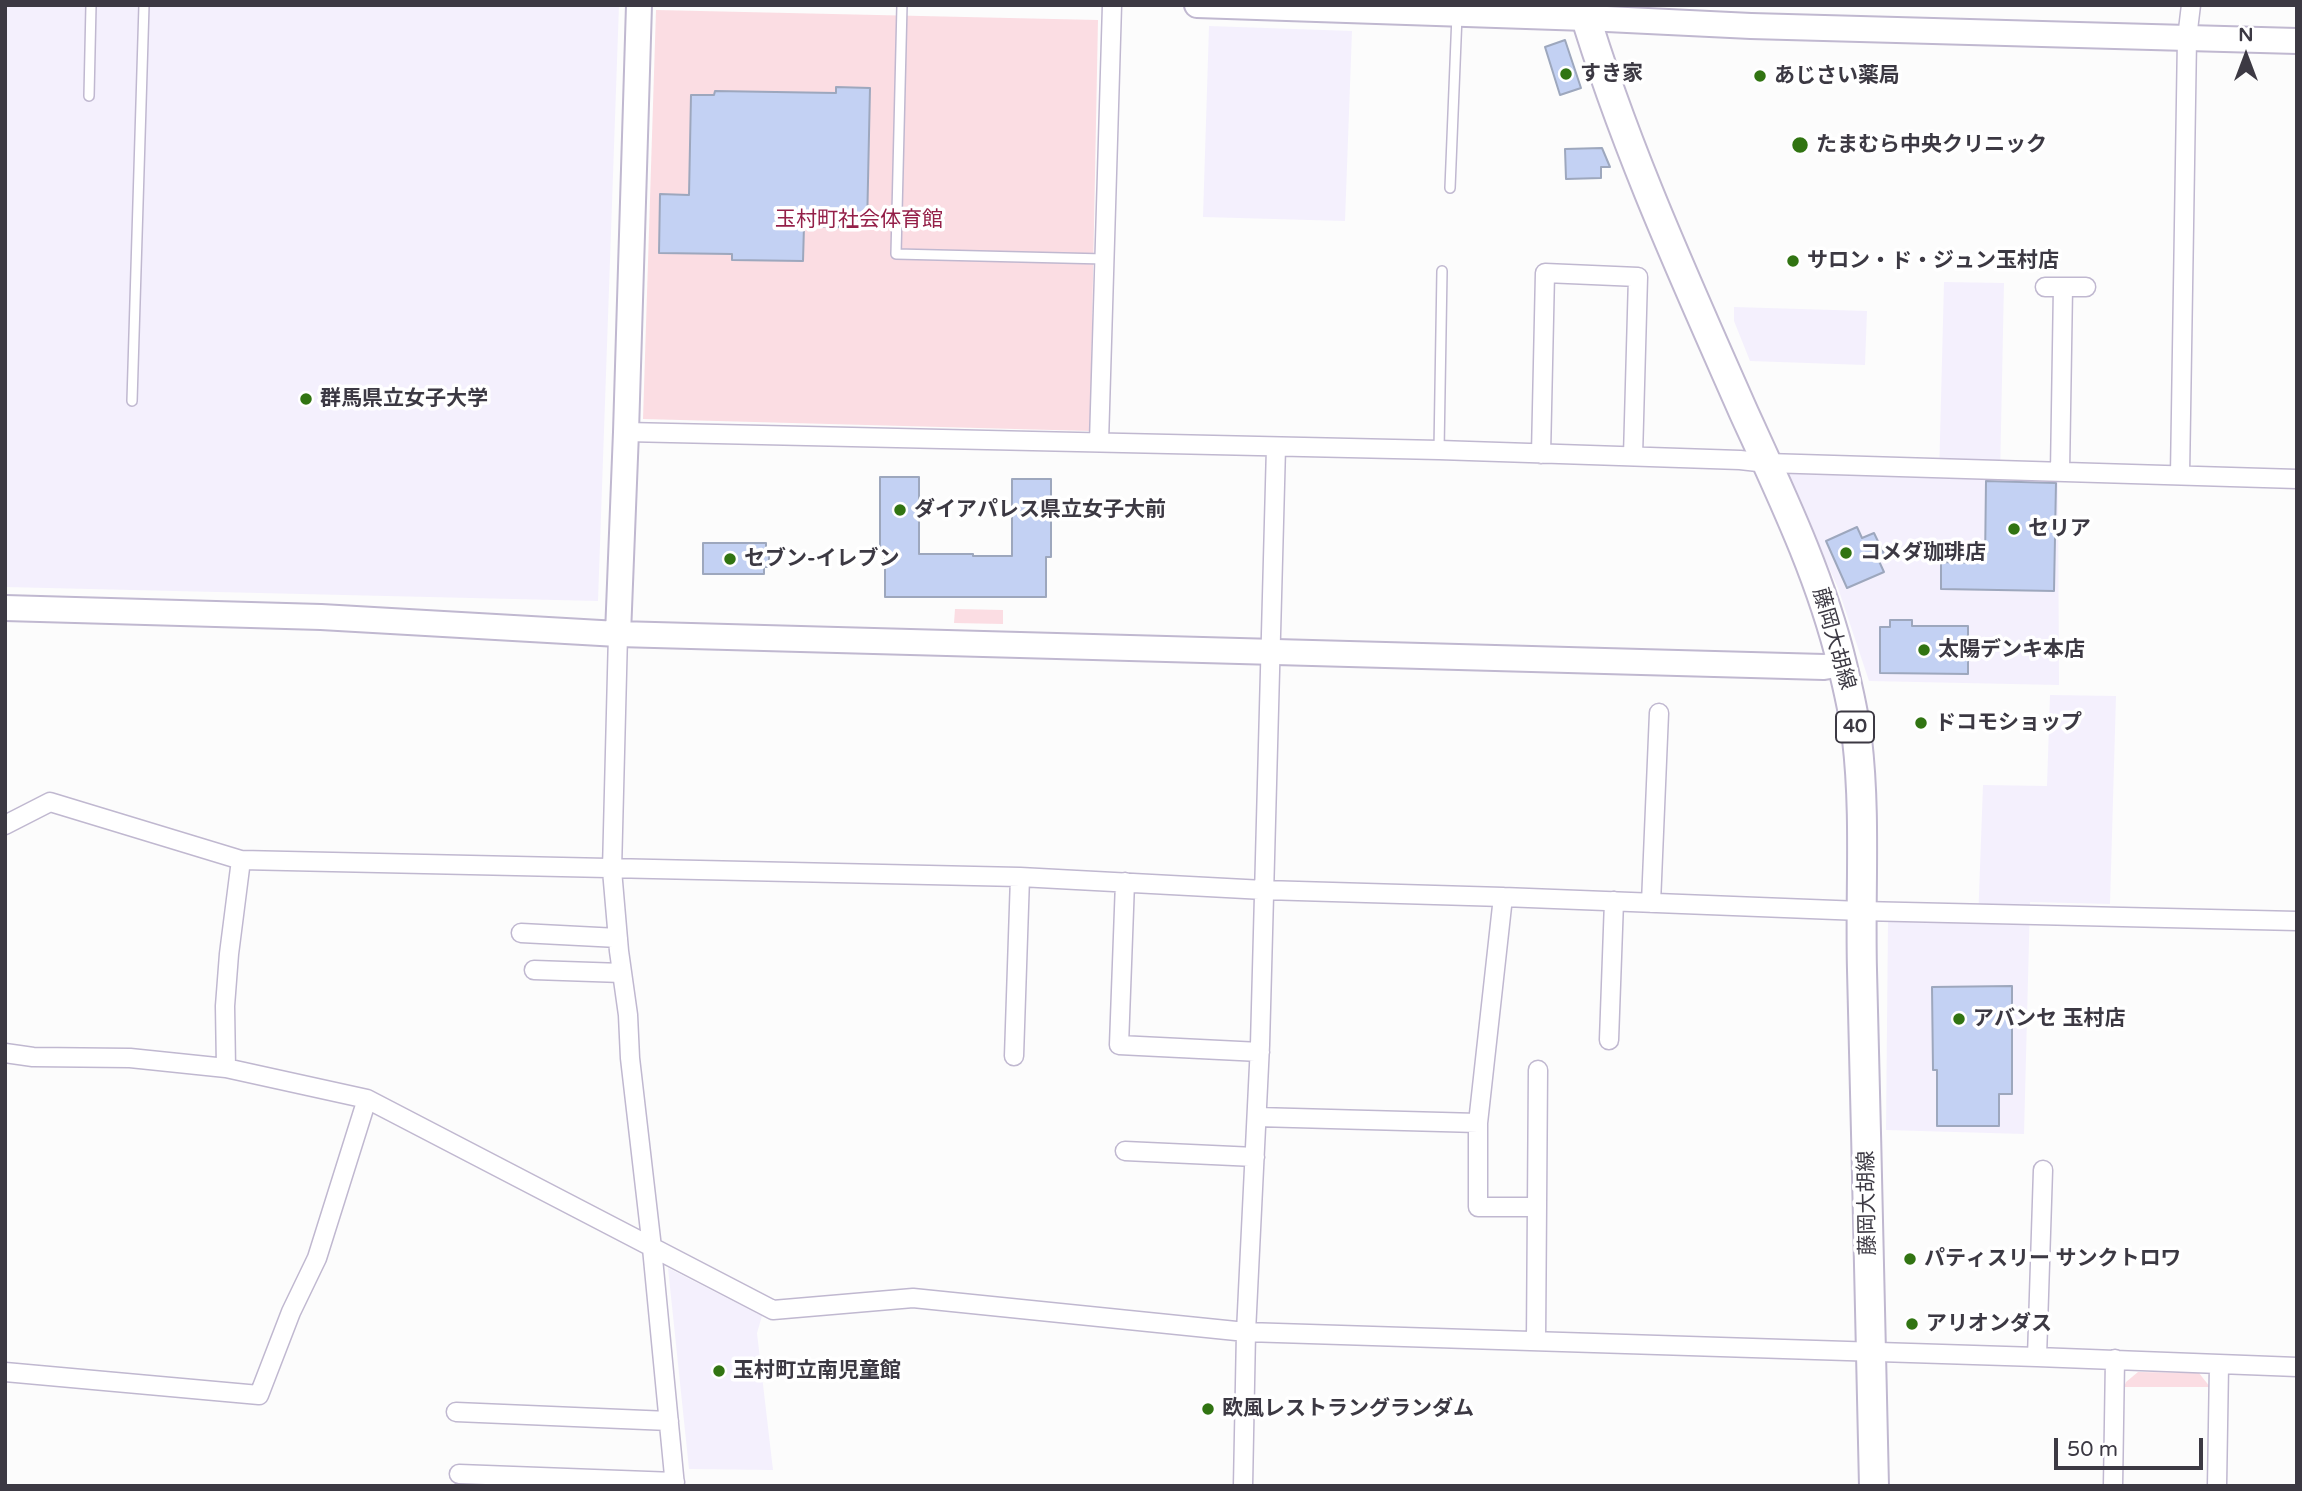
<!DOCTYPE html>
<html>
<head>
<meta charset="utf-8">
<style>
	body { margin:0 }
	#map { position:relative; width:2302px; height:1491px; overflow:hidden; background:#fcfcfc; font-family:"Varela Round",sans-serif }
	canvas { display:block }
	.frame { position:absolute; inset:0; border:7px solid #3c3943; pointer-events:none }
	.north { position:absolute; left:2211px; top:21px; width:70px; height:70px; -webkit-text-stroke:5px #fff; paint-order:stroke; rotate:0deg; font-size:19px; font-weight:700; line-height:28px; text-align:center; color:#3c3943 }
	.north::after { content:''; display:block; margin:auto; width:24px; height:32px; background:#3c3943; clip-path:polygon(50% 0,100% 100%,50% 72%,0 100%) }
	.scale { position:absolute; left:2054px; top:1438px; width:149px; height:32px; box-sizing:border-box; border:4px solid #3c3943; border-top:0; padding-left:9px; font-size:21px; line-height:24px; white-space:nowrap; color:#3c3943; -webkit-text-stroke:5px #fff; paint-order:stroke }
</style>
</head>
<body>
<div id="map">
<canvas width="2302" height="1491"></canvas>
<div class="frame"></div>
<div class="north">N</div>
<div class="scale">50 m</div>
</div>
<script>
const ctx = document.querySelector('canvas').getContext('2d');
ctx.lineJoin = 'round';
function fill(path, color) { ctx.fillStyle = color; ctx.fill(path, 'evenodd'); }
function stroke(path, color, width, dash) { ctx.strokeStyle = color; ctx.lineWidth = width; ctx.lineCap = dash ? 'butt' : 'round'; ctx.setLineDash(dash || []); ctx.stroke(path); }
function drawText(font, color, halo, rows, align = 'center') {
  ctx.font = font + ' "Varela Round","Noto Sans JP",sans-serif'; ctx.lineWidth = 7; ctx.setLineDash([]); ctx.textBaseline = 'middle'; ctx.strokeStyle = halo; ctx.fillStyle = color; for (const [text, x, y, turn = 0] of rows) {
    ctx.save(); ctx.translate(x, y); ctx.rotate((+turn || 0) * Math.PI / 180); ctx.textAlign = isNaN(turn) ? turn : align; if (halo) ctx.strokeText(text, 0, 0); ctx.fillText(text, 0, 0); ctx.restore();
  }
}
const built = new Path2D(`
	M5,5H619L598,601L5,587Z
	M1209,26L1352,31L1345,221L1203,217Z
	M1944,282L2004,283L2000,477L2058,479L2059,685L1869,681L1838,588L1786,471L1939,477Z
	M1734,307L1867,311L1865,365L1750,361L1734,321Z
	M2050,695L2116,696L2110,904L2030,902L2024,1134L1886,1130L1888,920L1978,922L1983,785L2047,786Z
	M668,1268L762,1316L757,1333L773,1470L689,1469Z`);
const green = new Path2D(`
	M656,10L1098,20L1090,431L643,419Z
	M955,609L1003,610V624L954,623Z
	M2138,1372L2199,1373L2210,1387H2124L2126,1382Z`);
const building = new Path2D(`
	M1565,40L1581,88L1560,95L1545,47Z
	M836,87L870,88L867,228L804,226L803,261L732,260V254L659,253L660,194L689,195L691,95H714L715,91L836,93Z
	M1602,148L1610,167H1601V178L1566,179L1565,149Z
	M880,477H919V554H973V556H1012V479H1051V557H1046V597H885V552H880Z
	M1986,481L2056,483L2054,591L1941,589V562L1985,563Z
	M1857,527L1862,538L1874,533L1885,556L1878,559L1884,572L1847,588L1826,541Z
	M703,543H766V549H769V567H764V574H703Z
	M1890,620H1912V626H1968V674L1880,673V627H1890Z
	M2012,986V1094H1999V1126H1937V1070H1933L1932,987Z`);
const lane = new Path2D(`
	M902,5L896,254L1105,259
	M89,96L91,5
	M1450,188L1457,15
	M132,401L144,5
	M1439,450L1442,271`);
const street = new Path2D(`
	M2045,287H2086
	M626,432L1439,450L1740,460L1767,463L2297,479
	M1099,442L1112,5
	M1541,454L1545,273L1638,277L1633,456
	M2060,472L2063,287
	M2180,475L2187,38L2191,5
	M618,634L612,870L619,951L628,1015L630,1058L652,1248L675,1486
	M5,825L50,802L241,860L1020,877L1264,890L1503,897L1861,911L2297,921
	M1125,882L1119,1045L1260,1052
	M1651,903L1659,713
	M521,933L618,938
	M534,970L622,973
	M1609,1040L1614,901
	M5,1053L33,1057L130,1058L226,1068L367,1099L773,1310L913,1298L1246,1332L2037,1357L2297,1367
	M1014,1056L1020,877
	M226,1068L225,1006L229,954L241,860
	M1257,1117L1478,1123V1207H1537
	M1478,1123L1503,897
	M1125,1151L1255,1157
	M1536,1341L1538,1070
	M2037,1357L2043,1170
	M5,1372L259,1395L291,1312L317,1258L367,1099
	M456,1412L669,1421
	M459,1474L675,1482
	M1243,1486L1246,1332L1260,1045L1276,447
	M2113,1486L2115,1359
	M2217,1486L2219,1365`);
const secondary = new Path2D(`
	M1197,5L1586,18L1751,26L2297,41
	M5,608L321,617L618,634L1824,667L1842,664
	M618,634L626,432L639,5`);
const primary = new Path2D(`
	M1582,5C1624,146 1685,279 1744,413C1781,494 1821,577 1842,664C1848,688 1854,714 1857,739C1866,815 1860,893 1862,970C1866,1142 1871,1314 1874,1486`);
const markers = [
	[1566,74,7,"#317412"],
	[1760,76,7,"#317412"],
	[1800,145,9,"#317412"],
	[1793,261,7,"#317412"],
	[306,399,7,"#317412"],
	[900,510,7,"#317412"],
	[2014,529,7,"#317412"],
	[1846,553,7,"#317412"],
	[730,559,7,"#317412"],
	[1924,650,7,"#317412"],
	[1921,723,7,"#317412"],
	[1959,1019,7,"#317412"],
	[1910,1259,7,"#317412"],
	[1912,1324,7,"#317412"],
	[719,1371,7,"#317412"],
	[1208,1409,7,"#317412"]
];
const shields = [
	[1855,727,38]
];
const shieldNames = [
	["40",1855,727]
];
const poiNames = [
	["すき家",1580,74],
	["あじさい薬局",1774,76],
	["たまむら中央クリニック",1816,145],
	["サロン・ド・ジュン玉村店",1807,261],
	["群馬県立女子大学",320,399],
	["ダイアパレス県立女子大前",914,510],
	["セリア",2028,529],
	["コメダ珈琲店",1860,553],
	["セブン-イレブン",744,559],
	["太陽デンキ本店",1938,650],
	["ドコモショップ",1935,723],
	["アバンセ 玉村店",1973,1019],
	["パティスリー サンクトロワ",1924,1259],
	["アリオンダス",1926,1324],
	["玉村町立南児童館",733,1371],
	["欧風レストラングランダム",1222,1409]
];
const parkNames = [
	["玉村町社会体育館",859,220]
];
const streetNames = [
	["藤岡大胡線",1833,639,74],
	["藤岡大胡線",1868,1203,-91]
];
fill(built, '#f4f0fd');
fill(green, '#fbdde3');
fill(building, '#c3d1f3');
stroke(building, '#9da7bd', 2);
stroke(lane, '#c0b8d0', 12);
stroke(street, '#c0b8d0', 21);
stroke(secondary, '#c0b8d0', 28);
stroke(primary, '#c0b8d0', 32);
stroke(lane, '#fff', 9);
stroke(street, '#fff', 18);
stroke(secondary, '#fff', 24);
stroke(primary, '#fff', 28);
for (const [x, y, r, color] of markers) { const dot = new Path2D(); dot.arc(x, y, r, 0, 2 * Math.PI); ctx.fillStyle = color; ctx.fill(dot); stroke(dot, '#fff', 2.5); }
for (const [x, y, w] of shields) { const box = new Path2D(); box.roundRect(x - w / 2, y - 15.5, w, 31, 5); ctx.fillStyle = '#fff'; ctx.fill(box); stroke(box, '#3c3943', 2); }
drawText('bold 19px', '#3c3943', null, shieldNames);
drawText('bold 21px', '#3c3943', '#fff', poiNames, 'left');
drawText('21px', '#941f48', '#fff', parkNames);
drawText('21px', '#3c3943', '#fff', streetNames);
</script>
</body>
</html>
